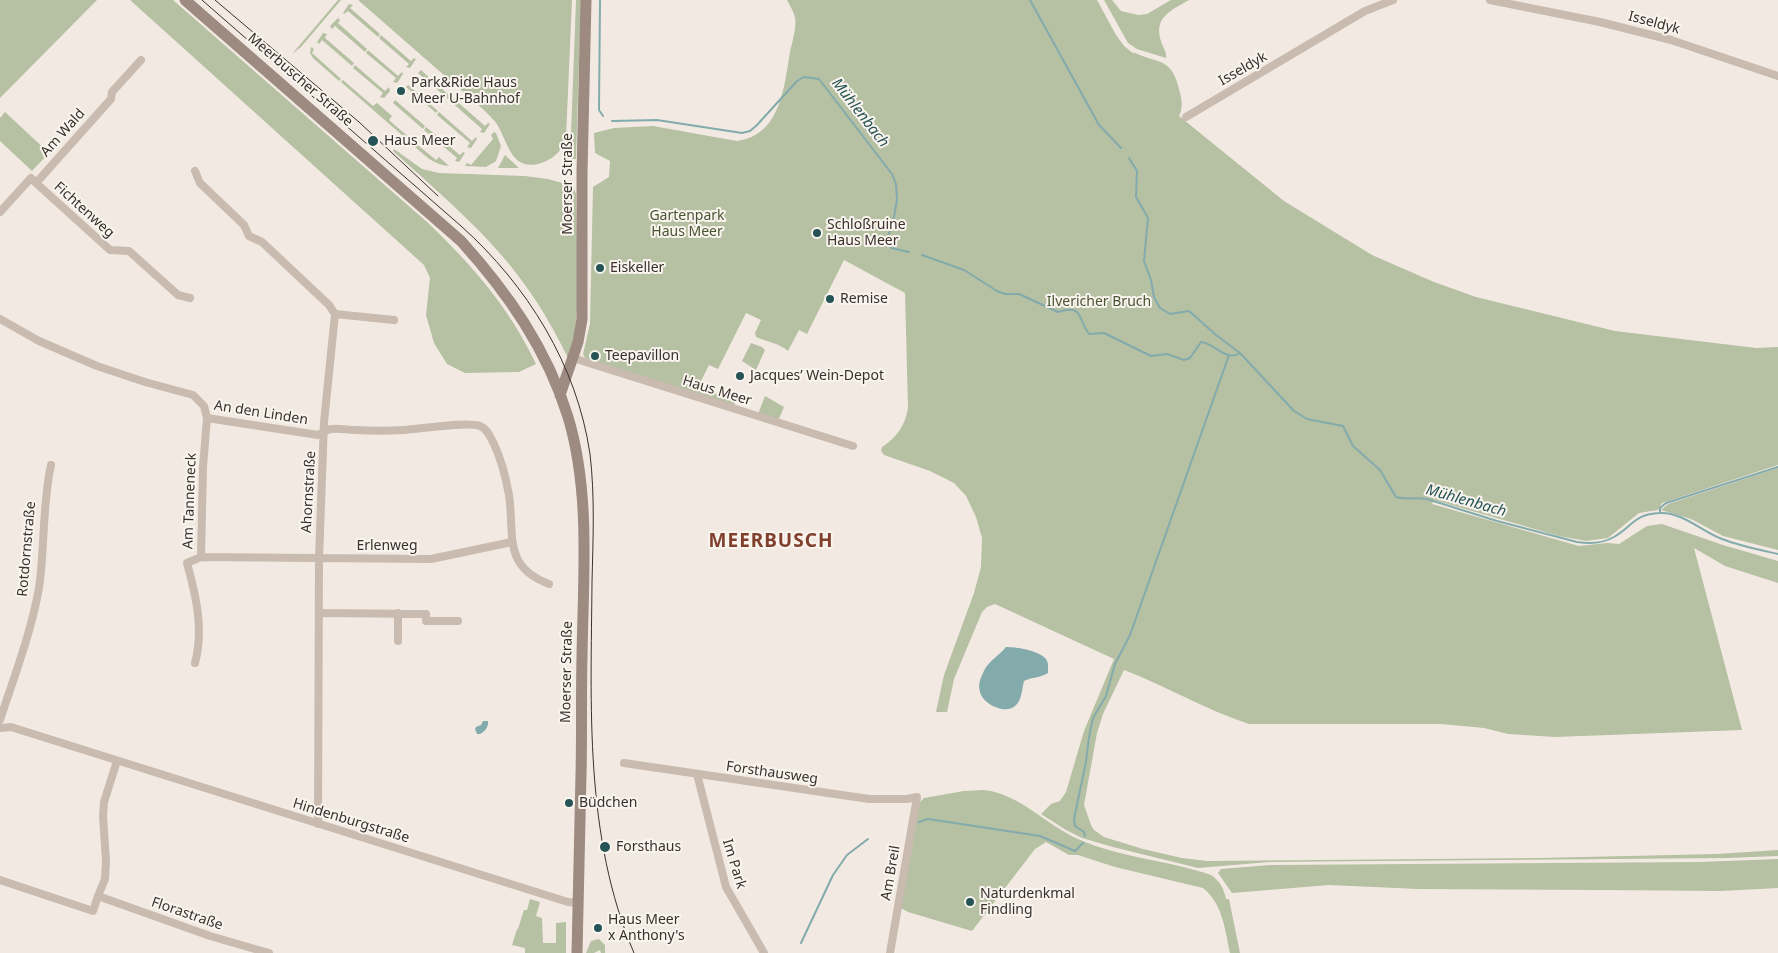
<!DOCTYPE html>
<html>
<head>
<meta charset="utf-8">
<style>
	body { margin:0 }
	canvas { display:block; background:#f2eae2 }
</style>
</head>
<body>
<canvas width="1778" height="953"></canvas>
<script>
const ctx = document.querySelector('canvas').getContext('2d');
ctx.lineJoin = 'round';
function fill(path, color) { ctx.fillStyle = color; ctx.fill(path, 'evenodd'); }
function stroke(path, color, width, dash) { ctx.strokeStyle = color; ctx.lineWidth = width; ctx.lineCap = dash ? 'butt' : 'round'; ctx.setLineDash(dash || []); ctx.stroke(path); }
function drawText(font, color, halo, rows, align = 'center') {
  ctx.font = font + ' "Noto Sans",sans-serif'; ctx.lineWidth = 4; ctx.setLineDash([]); ctx.textBaseline = 'middle'; ctx.strokeStyle = halo; ctx.fillStyle = color; for (const [text, x, y, turn = 0] of rows) {
    ctx.save(); ctx.translate(x, y); ctx.rotate((+turn || 0) * Math.PI / 180); ctx.textAlign = isNaN(turn) ? turn : align; if (halo) ctx.strokeText(text, 0, 0); ctx.fillText(text, 0, 0); ctx.restore();
  }
}
const green = new Path2D(`
	M0,0H97L0,98Z
	M130,0H173L427,222C472,265 509,307 536,364L519,372L465,373L447,364L434,343L426,315L430,278L424,265Z
	M338,0H341L301,47L292,54Z
	M358,0H572L566,137C563,149 556,157 544,162C512,174 509,145 498,126C495,120 489,116 485,111Z
	M576,0H581L576,159H564L562,157L570,143L571,134Z
	M787,0H1097L1116,35L1124,46L1134,54L1133,52C1160,65 1172,56 1180,93C1182,100 1183,109 1179,116L1284,201L1372,255L1434,282L1476,297L1615,331L1756,348L1778,347V465L1662,503L1658,510L1639,513L1608,538L1586,541L1559,536L1434,500L1432,504L1579,546L1607,543L1619,544L1647,526L1662,524L1723,545L1778,561V583L1725,566L1694,548L1742,730L1555,737L1508,734L1484,728L1441,724H1249C1206,710 1166,686 1124,670L1103,714L1097,733L1084,805L1091,825L1094,830L1104,837L1143,849L1182,858L1207,861L1538,858L1717,854L1778,850V856L1728,858L1269,862L1198,868L1113,847L1082,838L1066,830L1041,814L1051,804L1060,801L1066,792L1084,731L1114,659L995,604L987,607L982,612L954,679L947,712H936L944,675L974,593L981,567L982,538L976,517L966,496L954,483L930,471L884,455L881,451L882,447C897,437 905,426 908,408L905,293L844,260L807,334L799,330L788,351C779,343 767,342 756,337L755,333L761,320L746,313L718,369L709,365L699,385L735,403L734,408L587,361L583,354L590,324L593,187L609,177L610,161L595,153L594,133L614,128L653,126L737,141C781,135 784,87 790,52C792,44 797,25 795,18C794,12 790,6 787,0Z
	M1104,0H1112L1121,11L1138,15L1147,14L1171,0H1189C1170,11 1152,18 1162,44C1164,49 1167,53 1166,58L1137,49L1128,43Z
	M349,4L353,5L350,8L380,34L378,37L348,11L344,14L343,13Z
	M338,18L340,20L338,23L367,49L365,52L335,26L332,29L330,26Z
	M323,33L327,34L325,38L354,63L352,66L322,40L319,44L317,42Z
	M381,35L411,61L414,58L416,59L410,68L406,67L409,64L379,38Z
	M311,47L314,49L312,53L341,79L339,81L313,58L310,53Z
	M368,50L398,76L402,72L403,74L397,83L393,82L396,78L366,53Z
	M355,65L385,91L389,87L390,91L384,98L380,97L383,93L353,68Z
	M421,70L450,96L448,99L418,73Z
	M343,80L373,106L377,103L392,116L389,120L412,140L410,142L341,82Z
	M408,85L438,111L436,113L406,87Z
	M452,97L485,126L488,123L490,124L484,133L480,132L482,129L449,100Z
	M395,100L425,126L423,129L393,103Z
	M5,112L49,153L32,171L0,141V118Z
	M439,112L472,141L476,137L477,139L471,148L467,147L470,143L437,115Z
	M426,127L460,155L463,152L465,153L459,162L455,161L457,158L424,130Z
	M494,132L496,133L501,146L496,161L486,167L465,166L467,163L471,165L493,139L491,135Z
	M414,142L436,160L439,157L449,166C433,165 423,154 412,144Z
	M394,149L422,169L439,173L525,176L548,179L573,186L576,194L578,296L575,334L568,358C555,332 542,308 525,285C489,234 439,193 393,151Z
	M505,155L519,168H498Z
	M751,343L762,347L765,350L756,370L742,361Z
	M765,396L784,407L778,421L758,414Z
	M1778,468V550L1723,536L1691,519L1661,510L1668,504Z
	M984,790C1020,794 1046,825 1078,839C1120,858 1168,860 1211,875C1220,881 1224,889 1226,899H1229L1240,953H1230C1225,930 1223,904 1203,888L1115,867L1078,855H1069L1046,842L1035,849L972,931L908,912L901,908L918,804L924,798L964,791Z
	M1778,859V888L1721,891L1601,890L1418,889L1329,885L1232,893L1218,873L1221,869L1270,865L1700,862Z
	M530,899L540,902L536,916L542,918L543,943H556V923L566,922V953H525V948L512,945L517,929H518L524,910H527Z
	M599,939L605,945V953H601L600,950L594,953H586L591,941Z`);
const water = new Path2D(`
	M1006,647C1016,647 1037,650 1045,658C1049,662 1048,667 1048,673C1040,678 1032,677 1024,681C1022,688 1022,701 1015,706C1005,715 983,704 980,692C978,685 980,679 983,673C987,662 999,656 1006,647Z
	M483,721H488C489,726 485,732 480,734H477L475,729L476,727L481,725Z`);
const stream = new Path2D(`
	M600,0L599,110L603,116
	M1030,0L1099,125L1121,148
	M612,121L657,120L742,133L750,131L757,125L797,81L804,77L819,79L892,174L896,184L897,200L892,228L888,235L887,242L891,248L909,252
	M1129,158L1137,171L1136,197L1148,218L1144,261L1151,280L1154,297L1160,308L1170,314L1189,311L1216,335L1240,353L1294,411L1307,419L1343,426L1353,446L1380,470L1396,497C1406,500 1416,497 1427,499L1497,521L1577,542C1590,544 1602,544 1614,537C1633,526 1634,514 1660,513C1683,512 1702,532 1722,539C1740,546 1760,550 1778,554
	M922,255L964,270L997,291L1005,294H1019L1058,312C1084,304 1077,318 1089,334L1104,333L1151,356L1167,354L1184,360L1190,358L1201,342C1215,343 1225,362 1240,353
	M1660,513V508L1666,503L1778,467
	M919,822L928,819L1040,836L1075,851L1083,843
	M1085,836L1084,832L1075,826L1074,819L1086,762L1089,737L1093,718L1106,696L1115,664L1130,635L1229,355
	M801,943L833,875L847,855L868,839`);
const street = new Path2D(`
	M1490,0L1600,22L1671,40L1778,76
	M1186,117L1365,11L1393,0
	M195,171L200,183L244,225L249,236L262,242L329,305L335,314L324,422L319,559L318,824
	M36,183L110,250L129,251L178,295L190,298
	M0,212L31,178L36,183L111,99L112,92L141,60
	M335,314L394,320
	M0,319L39,341L97,366L145,382L193,395L204,406L207,418L318,435C322,433 327,429 332,429C339,428 348,430 355,430C372,431 388,431 404,430C420,429 469,421 480,426C488,429 490,437 494,444C501,459 506,478 509,495C515,535 502,566 549,584
	M573,358L853,446
	M201,557L431,559L512,542
	M319,613L426,614V621H458
	M398,641V613
	M195,663C204,629 196,596 187,563L201,557L203,467L207,418
	M0,720C14,677 31,633 39,588C45,547 42,506 51,465
	M0,728L11,727L568,902L577,903
	M624,763L869,799H907L917,797L890,953
	M697,774L726,887L764,953
	M0,880L93,911L98,896L210,936L269,953
	M98,896L105,879L106,861L103,816L104,802L117,761`);
const secondary = new Path2D(`
	M185,0L461,241C508,293 547,349 568,417C591,493 583,579 582,658C581,697 582,736 581,775C580,834 578,894 577,953
	M560,395L578,342L582,319V173L586,0`);
const tram = new Path2D(`
	M202,0L461,226C527,285 577,365 590,454C595,496 593,540 592,582C591,706 584,836 634,953
	M215,0L359,122L438,196`);
const markers = [
	[401,91,5,"#255356"],
	[373,141,6,"#255356"],
	[817,233,5,"#255356"],
	[600,268,5,"#255356"],
	[830,299,5,"#255356"],
	[595,356,5,"#255356"],
	[740,376,5,"#255356"],
	[569,803,5,"#255356"],
	[605,847,6,"#255356"],
	[970,902,5,"#255356"],
	[598,928,5,"#255356"]
];
const streetNames = [
	["Isseldyk",1654,23,15],
	["Isseldyk",1243,69,-30],
	["Meerbuscher Straße",300,80,41],
	["Am Wald",63,133,-48],
	["Moerser Straße",568,184,-90],
	["Fichtenweg",84,210,42],
	["Haus Meer",717,391,17],
	["An den Linden",261,413,9],
	["Ahornstraße",309,492,-87],
	["Am Tanneneck",190,501,-88],
	["Erlenweg",387,546],
	["Rotdornstraße",27,549,-85],
	["Moerser Straße",567,672,-89],
	["Forsthausweg",772,773,8],
	["Hindenburgstraße",351,821,17],
	["Im Park",734,864,73],
	["Am Breil",891,873,-80],
	["Florastraße",187,914,19]
];
const poiNames = [
	["Park&Ride Haus",411,83],
	["Meer U-Bahnhof",411,99],
	["Haus Meer",384,141],
	["Schloßruine",827,225],
	["Haus Meer",827,241],
	["Eiskeller",610,268],
	["Remise",840,299],
	["Teepavillon",605,356],
	["Jacques’ Wein-Depot",750,376],
	["Büdchen",579,803],
	["Forsthaus",616,847],
	["Naturdenkmal",980,894],
	["Findling",980,910],
	["Haus Meer",608,920],
	["x Anthony's",608,936]
];
const parkNames = [
	["Gartenpark",687,216],
	["Haus Meer",687,232],
	["Ilvericher Bruch",1099,302]
];
const waterNames = [
	["Mühlenbach",860,113,52],
	["Mühlenbach",1466,501,16]
];
const districtNames = [
	["MEERBUSCH",771,542]
];
fill(green, '#b6c0a3');
fill(water, '#83abac');
stroke(stream, '#83abac', 2);
stroke(street, '#c9bbaf', 8);
stroke(secondary, '#9d8a80', 11);
stroke(tram, '#39302c', 1);
for (const [x, y, r, color] of markers) { const dot = new Path2D(); dot.arc(x, y, r, 0, 2 * Math.PI); ctx.fillStyle = color; ctx.fill(dot); stroke(dot, '#f9f4ee', 2); }
drawText('14px', '#39302c', '#f9f4ee', streetNames);
drawText('14px', '#39302c', '#f9f4ee', poiNames, 'left');
drawText('14px', '#485532', '#f9f4ee', parkNames);
drawText('italic 15px', '#255356', '#f9f4ee', waterNames);
ctx.letterSpacing = '1px';
drawText('bold 19px', '#80402d', '#f9f4ee', districtNames);
ctx.letterSpacing = '0px';
</script>
</body>
</html>
